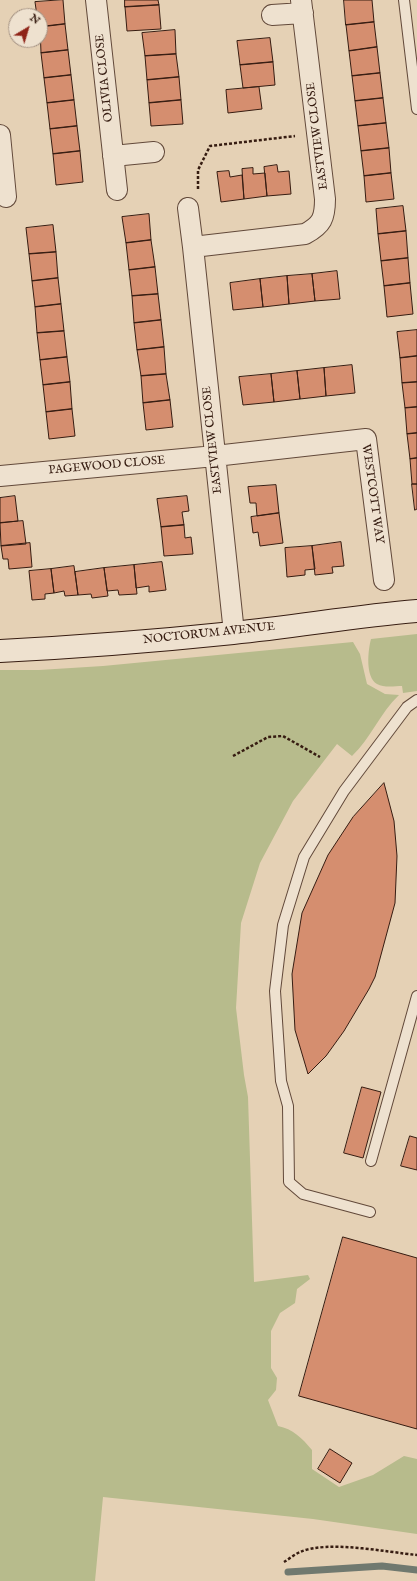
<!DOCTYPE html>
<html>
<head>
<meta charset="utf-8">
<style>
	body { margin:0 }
	#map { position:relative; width:417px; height:1581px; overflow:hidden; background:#e5d1b5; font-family:"IM FELL English",serif }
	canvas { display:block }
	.north { position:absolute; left:8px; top:8px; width:40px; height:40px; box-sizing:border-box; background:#eee1cf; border:1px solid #a49283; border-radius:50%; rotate:38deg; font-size:11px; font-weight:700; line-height:16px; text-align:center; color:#361c11 }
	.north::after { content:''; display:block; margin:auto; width:14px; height:18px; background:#8f2418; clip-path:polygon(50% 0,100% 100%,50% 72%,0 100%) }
</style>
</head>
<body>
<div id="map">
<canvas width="417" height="1581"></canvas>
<div class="north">N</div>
</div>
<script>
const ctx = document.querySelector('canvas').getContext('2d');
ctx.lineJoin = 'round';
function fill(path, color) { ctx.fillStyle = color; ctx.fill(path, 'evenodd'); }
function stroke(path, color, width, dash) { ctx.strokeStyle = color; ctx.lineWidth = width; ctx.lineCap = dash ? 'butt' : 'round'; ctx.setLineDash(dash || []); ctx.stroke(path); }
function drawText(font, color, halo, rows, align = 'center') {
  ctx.font = font + ' "IM FELL English",serif'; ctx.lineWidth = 3.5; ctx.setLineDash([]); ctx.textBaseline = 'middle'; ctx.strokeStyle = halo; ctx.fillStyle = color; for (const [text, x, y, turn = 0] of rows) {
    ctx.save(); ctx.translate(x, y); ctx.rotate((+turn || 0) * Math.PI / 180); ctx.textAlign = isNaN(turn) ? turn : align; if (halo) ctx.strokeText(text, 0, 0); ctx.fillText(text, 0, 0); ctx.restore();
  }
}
const green = new Path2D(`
	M417,634V691L403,693L402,686C395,686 384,688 377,684C365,677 368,650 371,639Z
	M353,642L360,654L367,684L385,694L399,695C380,713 371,738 352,756L337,744L293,801L260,863L241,923L236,1008L244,1075L248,1097L254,1282L308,1275L310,1279L297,1289L295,1303L280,1313L271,1331V1368L277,1378L276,1390L268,1400L278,1426C293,1429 302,1438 312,1450V1469L339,1487L373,1475L404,1456L417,1459V1534L313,1519L103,1497L95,1581H0V670H39L103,666Z`);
const stream = new Path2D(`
	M288,1572L382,1566L417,1570`);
const building = new Path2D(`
	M63,0L65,24L40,27V16H37L35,2Z
	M125,0H158L159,5L125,7Z
	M344,0H372L374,22L346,25Z
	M159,5L161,29L127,31L125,7Z
	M374,22L377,47L349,51L346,25Z
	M65,24L68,50L41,53L40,27Z
	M175,30L176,54L145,56L142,33Z
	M270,38L273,62L240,65L237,41Z
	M377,47L380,73L352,76L349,51Z
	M68,50L71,75L44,78L41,53Z
	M176,54L179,77L147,80L145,56Z
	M273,62L275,85L243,88L240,65Z
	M380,73L383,98L355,101L352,76Z
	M71,75L74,100L47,103L44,78Z
	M179,77L181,100L149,103L147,80Z
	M259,87L262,109L228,113L226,90Z
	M383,98L386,123L358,126L355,101Z
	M74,100L77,126L50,129L47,103Z
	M181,100L183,124L151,126L149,103Z
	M386,123L389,148L361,151L358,126Z
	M77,126L80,151L53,154L50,129Z
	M389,148L391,173L364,176L361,151Z
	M80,151L83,182L56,185L53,154Z
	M277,165L278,172L289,171L291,194L267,196L264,167Z
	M253,168V174L265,173L267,196L244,199L242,169Z
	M229,171L230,177L242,175L244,199L221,202L217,172Z
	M391,173L394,199L366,202L364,176Z
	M403,206L406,231L378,234L376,209Z
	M149,214L151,240L126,243L122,217Z
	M53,225L56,252L29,254L26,228Z
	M406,231L408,258L381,261L378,234Z
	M151,240L155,267L129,270L126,243Z
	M56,252L58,278L32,281L29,254Z
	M408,258L410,283L384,286L381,261Z
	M155,267L158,294L132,296L129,270Z
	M337,271L340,299L315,301L312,274Z
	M312,274L315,301L289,304L287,276Z
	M287,276L289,304L263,307L260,279Z
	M58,278L61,304L35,307L32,281Z
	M260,279L263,307L233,310L230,283Z
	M410,283L413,314L387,317L384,286Z
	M158,294L161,320L134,323L132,296Z
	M61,304L64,331L37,333L35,307Z
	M161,320L164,347L137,350L134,323Z
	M417,330V356L400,358L397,332Z
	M64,331L67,357L40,360L37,333Z
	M164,347L166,374L141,376L137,350Z
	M417,356V382L402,383L400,358Z
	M67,357L70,382L43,385L40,360Z
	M352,365L355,393L326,396L324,368Z
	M324,368L326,396L300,399L297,371Z
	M297,371L300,399L274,402L271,374Z
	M166,374L170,400L143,403L141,376Z
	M271,374L274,402L243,405L239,377Z
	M70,382L72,409L46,412L43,385Z
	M417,382V407L405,408L402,383Z
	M170,400L173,427L146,430L143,403Z
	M417,407V433L407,434L405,408Z
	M72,409L75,436L49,439L46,412Z
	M417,433V458L410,459L407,434Z
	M417,458V484H412L410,459Z
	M412,484H417V509L415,510Z
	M276,485L279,513L257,516L256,503H250L248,487Z
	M15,496L18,521L0,523V498Z
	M187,496L189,511L182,512L184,525L161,527L157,499Z
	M279,513L283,543L260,546L258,532L253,533L251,517Z
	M23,521L26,544L1,546L0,523Z
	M184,525L185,538L191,537L193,554L164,556L161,527Z
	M341,542L344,566L332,567L333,573L315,575L312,546Z
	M30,543L32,567L9,569L8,559H3L1,546Z
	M312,546L315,569L305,570V575L287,577L285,548Z
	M162,562L166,590L149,592V586L136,588L134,565Z
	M134,565L137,594L119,595L118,590L107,591L104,568Z
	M74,566L78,595L65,596L64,591L54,593L51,569Z
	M104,568L108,596L92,598L91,594L78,595L75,572Z
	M51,569L54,593L45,594V599L32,600L29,571Z
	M384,783L394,821L397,856L395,903L375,977L369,989L344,1031L326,1056L308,1074L295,1030L292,974L302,913L328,855L353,817Z
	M362,1087L381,1092L363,1158L344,1153Z
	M410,1136L417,1138V1170L401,1166Z
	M343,1237L417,1258V1429L299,1396Z
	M330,1449L352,1463L340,1483L318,1469Z`);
const path = new Path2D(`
	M198,189V170L210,146L295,136
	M233,756L268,737L283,736L320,757
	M284,1562C289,1559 295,1554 300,1552C328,1540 386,1552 417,1555`);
const lane = new Path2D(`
	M404,0L417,109
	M371,1161L417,996
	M370,1212L303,1194L289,1182L288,1106L281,1081L275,991L283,925L304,857L344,791L407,707L417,700`);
const street = new Path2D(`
	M96,0L117,190
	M272,15L303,13
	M0,135L6,197
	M113,156L154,152
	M188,208L193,247
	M0,476L215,456L366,439L384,580
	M234,633L193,247L305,234C322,225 325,218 325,199L301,0`);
const secondary = new Path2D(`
	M0,651C78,647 156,641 233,633C295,627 355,616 417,611`);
const streetNames = [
	["OLIVIA CLOSE",105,78,-96],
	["EASTVIEW CLOSE",318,136,-97],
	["EASTVIEW CLOSE",213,440,-96],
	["PAGEWOOD CLOSE",107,466,-5],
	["WESTCOTT WAY",372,494,82],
	["NOCTORUM AVENUE",209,634,-6]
];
fill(green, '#b7bb8c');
stroke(stream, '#70796f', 7);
fill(building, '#d58e6f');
stroke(building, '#361c11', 1);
stroke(lane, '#62493a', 12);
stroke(street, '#62493a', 22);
stroke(secondary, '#361c11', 24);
stroke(path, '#361c11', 2.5, [3, 2]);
stroke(lane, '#eee1cf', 10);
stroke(street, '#eee1cf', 20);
stroke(secondary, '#eee1cf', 22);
drawText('12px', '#361c11', '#eee1cf', streetNames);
</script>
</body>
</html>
